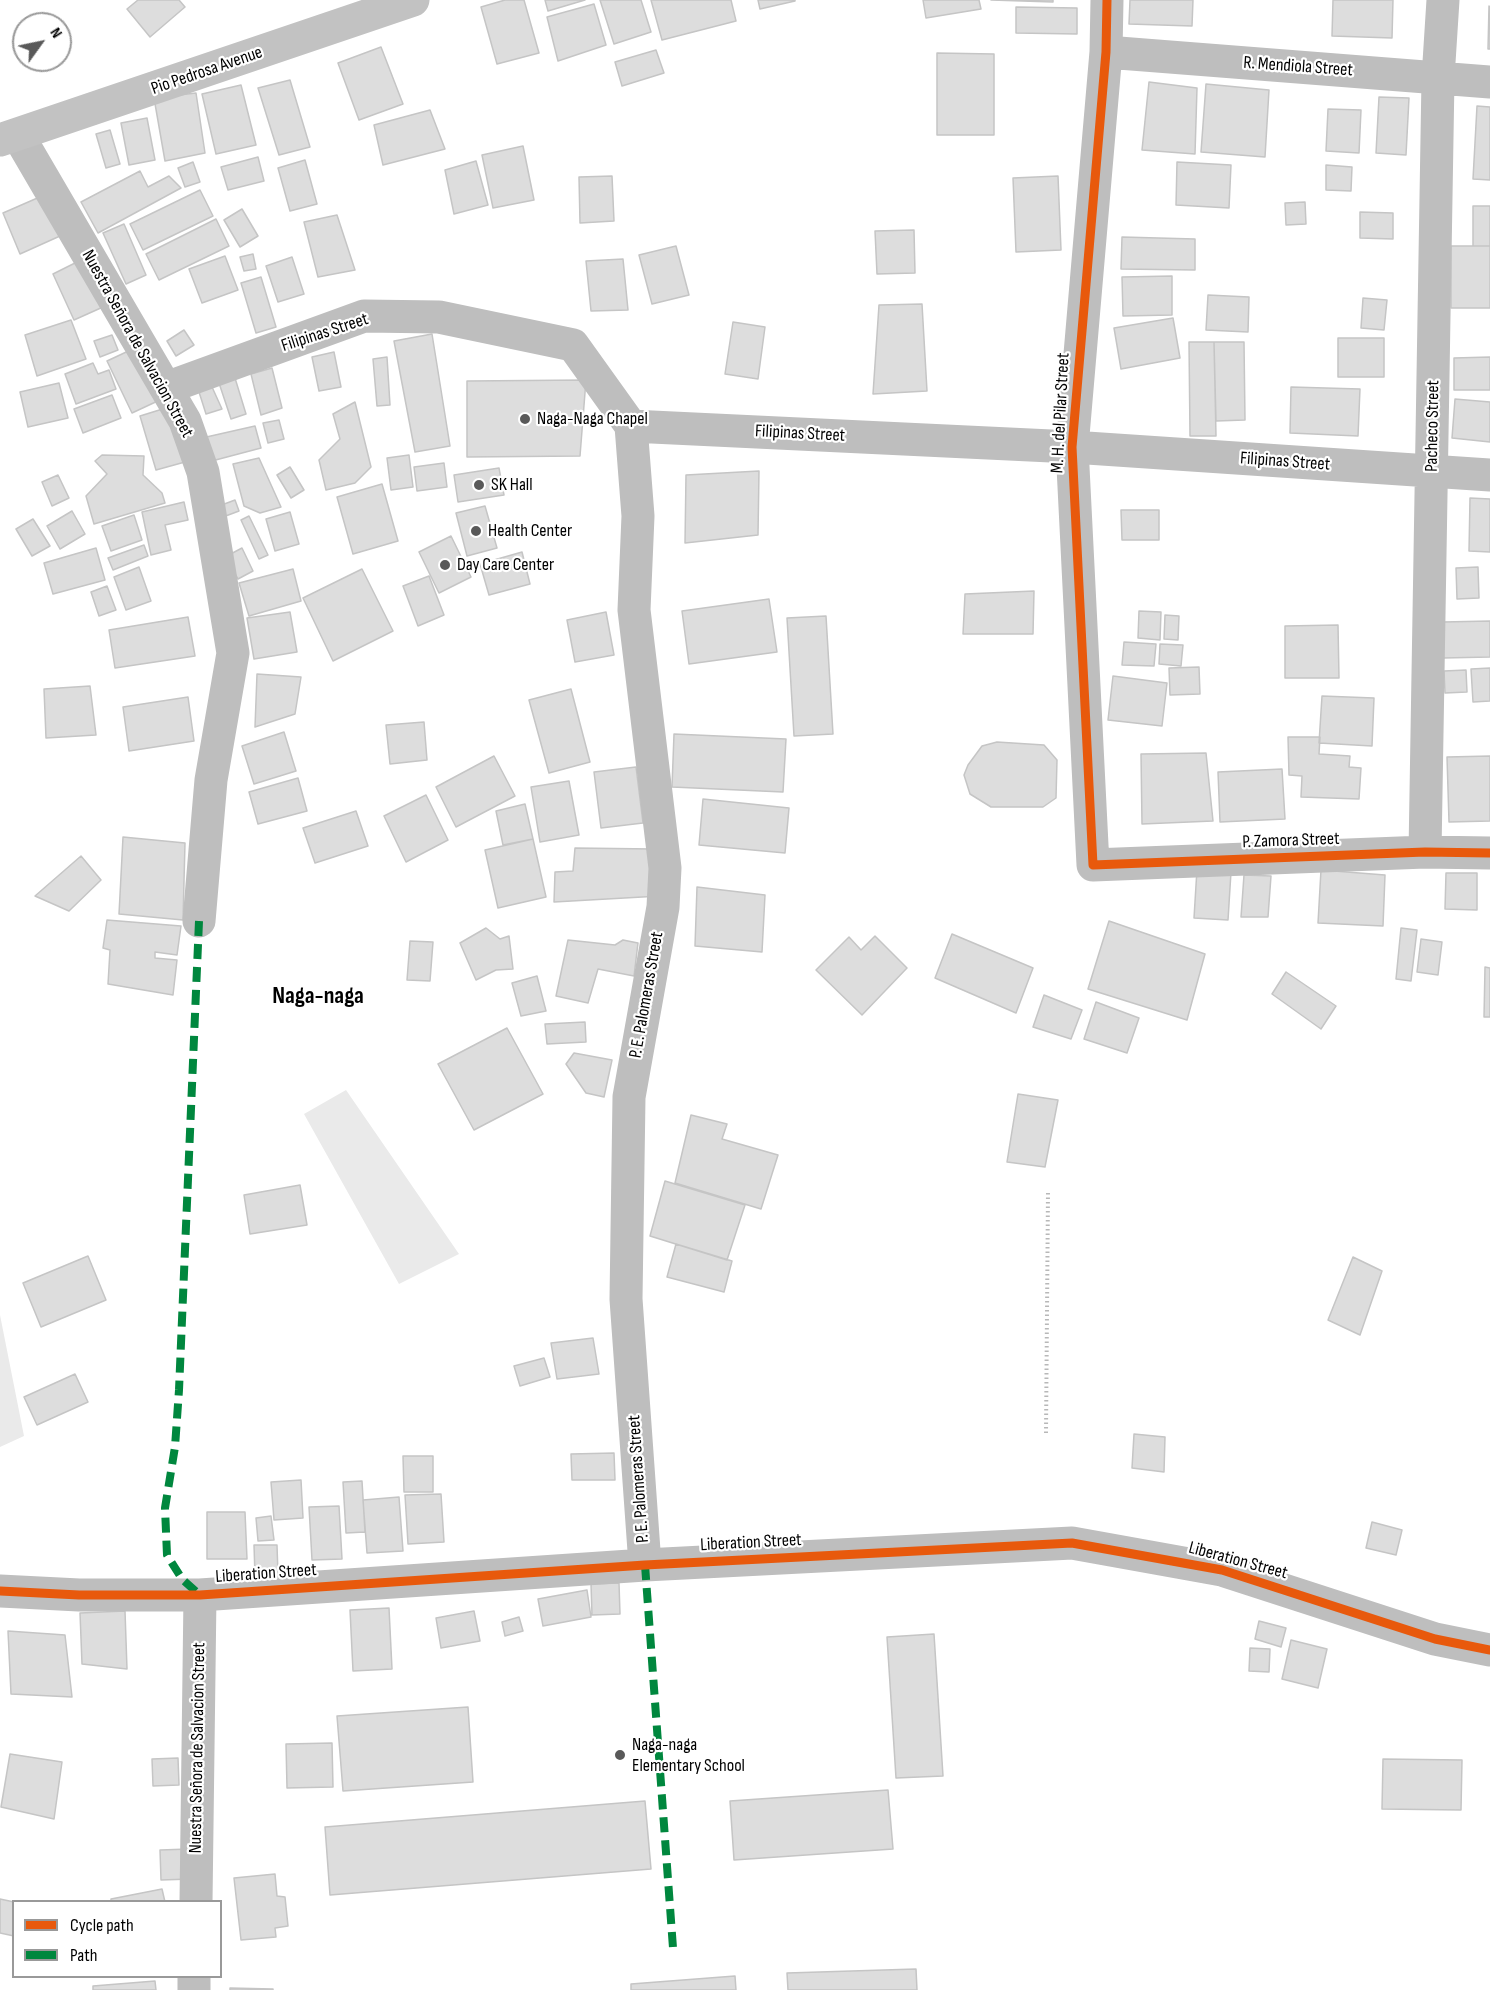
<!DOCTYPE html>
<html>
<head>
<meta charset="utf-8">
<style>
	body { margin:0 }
	#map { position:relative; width:1490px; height:1990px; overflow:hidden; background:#fff; font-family:"Sofia Sans Condensed",sans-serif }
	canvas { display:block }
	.legend { position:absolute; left:12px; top:1900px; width:210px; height:78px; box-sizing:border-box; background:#fff; border:2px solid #999; margin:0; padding:8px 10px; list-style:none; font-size:18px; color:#000 }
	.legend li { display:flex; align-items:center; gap:12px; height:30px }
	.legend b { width:30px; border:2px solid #999 }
	.north { position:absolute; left:12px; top:12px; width:60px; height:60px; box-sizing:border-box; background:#fff; border:2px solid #999; border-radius:50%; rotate:57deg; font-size:16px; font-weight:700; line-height:24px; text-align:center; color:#000 }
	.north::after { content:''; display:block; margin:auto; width:21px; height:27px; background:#595959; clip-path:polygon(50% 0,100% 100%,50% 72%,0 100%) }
</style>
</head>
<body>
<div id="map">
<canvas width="1490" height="1990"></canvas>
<ul class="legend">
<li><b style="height:8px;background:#e8590c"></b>Cycle path</li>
<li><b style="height:8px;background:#00873e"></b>Path</li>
</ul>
<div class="north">N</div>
</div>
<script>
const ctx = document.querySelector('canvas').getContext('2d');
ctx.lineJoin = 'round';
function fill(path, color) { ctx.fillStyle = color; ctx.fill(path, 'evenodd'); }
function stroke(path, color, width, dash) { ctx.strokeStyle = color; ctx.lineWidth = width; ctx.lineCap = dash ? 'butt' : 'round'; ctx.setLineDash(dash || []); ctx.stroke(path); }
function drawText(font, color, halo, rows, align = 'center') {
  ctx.font = font + ' "Sofia Sans Condensed",sans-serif'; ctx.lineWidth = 4.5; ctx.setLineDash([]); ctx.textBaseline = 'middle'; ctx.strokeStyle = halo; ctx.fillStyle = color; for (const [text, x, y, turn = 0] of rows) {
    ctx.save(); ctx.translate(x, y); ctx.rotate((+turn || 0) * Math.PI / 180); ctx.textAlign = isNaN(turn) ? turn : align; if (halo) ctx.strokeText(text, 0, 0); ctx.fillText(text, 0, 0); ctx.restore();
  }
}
const green = new Path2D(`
	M346,1090L459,1254L399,1284L304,1114Z
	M0,1315L24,1436L0,1447Z`);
const building = new Path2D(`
	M138,0H179L185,7L150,37L127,9Z
	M505,0H524L539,53L497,64L481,7Z
	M545,0H585L548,11Z
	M600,0H641L651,32L614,44Z
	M651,0H731L736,21L662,40Z
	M758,0H795V1L760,9Z
	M923,0H979L981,9L926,18Z
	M991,0H1053V2Z
	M1130,0H1193L1192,26L1129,24Z
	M1333,0H1393L1392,38L1332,36Z
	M594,4L606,45L558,61L547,17Z
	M1489,6L1490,7V49H1488Z
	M1016,7L1077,8V34L1016,33Z
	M381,47L403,104L359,120L338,63Z
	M656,50L664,73L622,86L615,62Z
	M937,53L994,54V135H937Z
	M290,80L310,147L279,155L258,88Z
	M1149,82L1197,88L1195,154L1142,150Z
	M1206,84L1269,90L1265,157L1201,152Z
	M241,85L256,145L216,154L202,94Z
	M196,93L205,153L165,161L154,98Z
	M1379,97L1409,98L1406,155L1376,153Z
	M1477,106L1490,107V180L1473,179Z
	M1328,109L1361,110L1359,153L1326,151Z
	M430,110L445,149L383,165L374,125Z
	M147,118L155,160L129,165L121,123Z
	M110,130L120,164L106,168L96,134Z
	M523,146L534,200L493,208L482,155Z
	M258,157L264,181L228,190L221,167Z
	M305,160L317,204L290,211L278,168Z
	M476,161L488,205L454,214L445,170Z
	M193,162L200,182L185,187L178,168Z
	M1177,162L1231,165L1229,208L1176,205Z
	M1326,165L1352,167L1351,191L1326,190Z
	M140,171L148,187L169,176L181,188L98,233L81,202Z
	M612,176L614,221L580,223L579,177Z
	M1058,176L1061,250L1016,252L1013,178Z
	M200,190L213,216L143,250L130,224Z
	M42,196L60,236L20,254L3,213Z
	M1305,202L1306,224L1286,225L1285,203Z
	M1473,206H1490V246H1473Z
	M242,209L258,236L240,247L224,220Z
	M1360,212L1393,213V239L1360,238Z
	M337,215L355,270L318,277L304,222Z
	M216,219L229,246L159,280L146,254Z
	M124,224L146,275L126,284L103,233Z
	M914,230L915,273L877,274L875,231Z
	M1122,237L1195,239V270L1121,269Z
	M676,246L689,295L652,304L639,255Z
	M1451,246H1490V308H1451Z
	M253,254L256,269L244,271L240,257Z
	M225,256L238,290L202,303L189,269Z
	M292,257L304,294L278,302L266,266Z
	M623,259L628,310L591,311L586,261Z
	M81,260L103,307L74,320L53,274Z
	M1172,276V315L1123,316L1122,277Z
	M261,277L276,327L256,333L241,283Z
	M1208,295L1249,297L1248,332L1206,330Z
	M1363,298L1387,300L1384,330L1361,328Z
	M922,304L927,391L873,394L879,305Z
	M1173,318L1180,358L1121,369L1114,328Z
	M71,320L86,359L37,376L25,335Z
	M733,322L765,327L758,379L725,374Z
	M184,330L194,345L176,356L167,341Z
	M432,334L450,446L415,452L394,341Z
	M112,335L118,350L100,357L94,341Z
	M1338,338H1384V377H1338Z
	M1189,342H1214L1216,436H1190Z
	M1214,342H1244L1245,420L1216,421Z
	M137,347L162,399L132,413L107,361Z
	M334,352L341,387L319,391L312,357Z
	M387,357L390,405L377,406L373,359Z
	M1490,357V390H1454V358Z
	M93,363L98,374L109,370L116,389L76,404L65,374Z
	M272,368L282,408L261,415L251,374Z
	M235,378L246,414L231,419L219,383Z
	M586,380L580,456L467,457V381Z
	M59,383L68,418L28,427L20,392Z
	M212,387L222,409L206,414L199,392Z
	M1291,387L1360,389L1358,436L1290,433Z
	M112,395L121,418L83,433L74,409Z
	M1455,399L1490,402V442L1452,438Z
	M355,402L371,467L355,483L326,490L319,460L340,439L333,414Z
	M169,407L185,462L156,470L140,416Z
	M279,420L284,439L268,443L263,423Z
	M255,426L261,448L208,462L202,438Z
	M102,455L144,456L143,475L162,493L165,503L94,524L86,496L107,474L95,461Z
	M409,455L413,487L391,490L387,458Z
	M259,458L281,507L260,513L244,506L233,464Z
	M444,463L447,487L417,491L414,467Z
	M290,467L304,490L291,498L277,475Z
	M499,468L504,495L458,502L454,475Z
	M759,471L758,535L685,543L686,475Z
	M58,475L69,498L52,506L42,482Z
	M382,484L398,541L353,554L337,497Z
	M1470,498L1490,499V552L1469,551Z
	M235,500L239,511L223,517L219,506Z
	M184,502L188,520L165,525L171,550L151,555L142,512Z
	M485,506L497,548L467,556L456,513Z
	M1121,510H1159V540H1122Z
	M72,511L85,534L60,549L47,526Z
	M290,512L299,544L275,551L266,519Z
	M134,515L142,540L111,551L102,526Z
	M249,516L268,555L259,559L241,520Z
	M33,519L50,546L32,556L16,529Z
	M451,536L471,577L439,593L419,552Z
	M144,545L148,556L113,570L108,558Z
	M96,548L105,580L53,594L44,563Z
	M242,548L253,571L238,579L225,557Z
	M522,552L530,584L489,595L480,564Z
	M139,567L151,601L126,610L114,577Z
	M1478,567L1479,598L1457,599L1456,568Z
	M293,569L301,601L249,616L239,583Z
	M362,569L393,631L333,661L303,598Z
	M429,576L444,615L418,626L403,586Z
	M107,586L116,610L99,616L91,592Z
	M1034,591L1033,634H963L965,594Z
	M769,599L777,652L689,664L682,611Z
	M1139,611L1161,612L1160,640L1138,638Z
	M290,612L297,652L254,659L247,618Z
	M606,612L614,655L575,662L567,620Z
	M1165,615L1179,616L1178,640L1164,639Z
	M826,616L833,734L794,736L787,618Z
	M188,617L195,656L115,668L109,630Z
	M1490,621V657L1443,658V622Z
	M1338,625L1339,678H1285V626Z
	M1124,642L1156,644L1154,666L1122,665Z
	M1160,644L1183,645L1181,666L1159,664Z
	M1199,667L1200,694L1170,695L1169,668Z
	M1490,668V701L1473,702L1471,669Z
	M1466,670L1467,692L1445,693L1444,671Z
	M257,674L301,677L295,714L255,727Z
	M1113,676L1167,683L1162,726L1108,720Z
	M90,686L96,735L46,738L44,689Z
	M571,689L590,762L549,773L529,700Z
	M1322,696L1374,698L1372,746L1319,743Z
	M188,697L194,741L129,751L123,707Z
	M424,722L427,760L390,764L386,725Z
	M284,732L296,771L254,784L242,746Z
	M674,734L786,739L783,792L672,787Z
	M1288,737H1320L1319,754L1350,756L1349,767L1361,768L1359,799L1301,797L1302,776L1289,775Z
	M997,742L1044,745L1057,760L1056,798L1043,807H991L970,794L964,775L968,765L982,746Z
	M1206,753L1213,821L1142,824L1141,754Z
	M494,756L515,796L456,827L436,787Z
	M1490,756V821L1449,822L1447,757Z
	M636,767L643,823L601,828L594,772Z
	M1282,769L1285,819L1220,822L1218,772Z
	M298,778L307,811L258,824L249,792Z
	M569,781L579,835L540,842L531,787Z
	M426,795L448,840L406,862L384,816Z
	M703,799L789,808L785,853L699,845Z
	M525,804L533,839L503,845L496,811Z
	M356,811L368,846L315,863L303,828Z
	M123,837L185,843L183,920L119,914Z
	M533,839L546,897L498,908L485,850Z
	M575,848L654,849L660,896L554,902L555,872L573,871Z
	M81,856L101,880L69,911L35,896Z
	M1197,869L1231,872L1228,920L1194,918Z
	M1321,870L1385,875L1383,926L1318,923Z
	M1446,873H1477V910L1445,909Z
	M1244,875L1271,876L1268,917H1241Z
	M697,887L765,895L762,952L695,946Z
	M107,920L181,926L177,955L155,952V958L177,960L173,995L108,984L110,950L103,948Z
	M1109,921L1205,954L1187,1020L1088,989Z
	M486,928L500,939L509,936L513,969L496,970L476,980L460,943Z
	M1401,928L1417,930L1411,981L1396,979Z
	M952,934L1033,968L1016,1013L935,978Z
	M875,936L907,968L862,1015L816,970L849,937L861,950Z
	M1421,939L1442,942L1438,975L1417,972Z
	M568,940L615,945L623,940L638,943L634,976L598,969L588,1003L556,996Z
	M410,941L433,942L430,981L407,980Z
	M1485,967L1490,968V1017H1484Z
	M1286,972L1336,1006L1321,1029L1272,994Z
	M537,976L546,1011L521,1016L512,983Z
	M1044,995L1082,1010L1071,1039L1033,1027Z
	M1096,1002L1139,1018L1127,1053L1084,1039Z
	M585,1022L586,1042L547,1044L545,1024Z
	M507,1028L543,1094L474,1130L438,1064Z
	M574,1053L612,1060L604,1097L586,1093L566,1064Z
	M1018,1094L1058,1100L1045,1167L1007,1162Z
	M691,1115L727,1124L722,1139L778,1155L761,1209L675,1183Z
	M665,1181L745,1205L727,1260L650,1236Z
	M300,1185L307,1225L250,1234L244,1195Z
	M676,1244L732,1261L724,1292L667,1277Z
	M88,1256L106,1300L41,1327L23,1283Z
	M1353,1257L1382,1271L1360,1335L1328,1320Z
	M593,1338L599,1374L557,1379L551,1343Z
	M544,1358L550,1377L520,1386L514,1366Z
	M75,1374L88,1402L37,1425L24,1397Z
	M1134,1434L1165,1437L1164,1472L1132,1468Z
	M614,1453L615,1480H572L571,1454Z
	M403,1456H433V1492H404Z
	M301,1480L303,1518L274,1520L271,1482Z
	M362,1481L365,1532L346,1533L343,1482Z
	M441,1494L444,1542L408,1544L405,1495Z
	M399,1497L403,1551L367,1553L363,1500Z
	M339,1506L342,1559L312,1560L309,1507Z
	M207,1512H245L247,1559H207Z
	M271,1516L274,1540L258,1541L256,1518Z
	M1372,1522L1402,1530L1396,1555L1366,1548Z
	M254,1545H277L278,1575L255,1576Z
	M619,1583L620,1614L592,1615L591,1584Z
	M587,1590L591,1617L543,1626L538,1599Z
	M389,1608L392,1669L353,1671L350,1610Z
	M125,1611L127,1669L82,1664L80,1613Z
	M474,1611L480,1641L441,1648L436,1618Z
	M519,1617L523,1631L505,1636L502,1622Z
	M1259,1621L1286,1628L1281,1647L1255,1639Z
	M8,1631L65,1635L72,1697L11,1694Z
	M934,1634L943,1776L896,1778L887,1637Z
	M1291,1640L1327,1649L1318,1688L1282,1679Z
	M1250,1648L1270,1649L1269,1672L1249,1671Z
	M468,1707L473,1782L343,1791L337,1716Z
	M332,1743L333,1787L287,1788L286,1744Z
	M10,1754L62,1762L54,1819L1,1807Z
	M178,1758L179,1785L153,1786L152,1759Z
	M1383,1759L1462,1760L1461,1810L1382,1809Z
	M888,1790L893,1849L734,1860L730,1801Z
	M645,1801L651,1869L330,1895L325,1827Z
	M189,1849L191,1879L161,1880L160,1850Z
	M275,1874L277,1896L285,1897L288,1926L275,1928L276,1937L241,1940L234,1878Z
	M162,1889L165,1902H111V1899Z
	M0,1899L14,1902V1936L0,1933Z
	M916,1969L917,1990H788L787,1973Z
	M735,1976L736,1990H631V1984Z
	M155,1981L156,1990H93V1986Z
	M230,1988L273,1989V1990H230Z`);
const path = new Path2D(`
	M1046,1433L1048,1191`);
const street = new Path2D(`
	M1107,0L1106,52L1072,447L1093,865L1425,852L1490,853
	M1106,52L1490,82
	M18,135L185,421L203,472L233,653L211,780L199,921
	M166,388L364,316L439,317L573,345L631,426
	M631,426L638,516L634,610L665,868L663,907L629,1097L626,1299L645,1565
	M631,426L1072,447L1490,475
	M1425,852L1438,78L1443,0
	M0,1591L79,1595H200L645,1565L1072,1543L1222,1570L1435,1639L1490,1650
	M196,1902L200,1595
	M194,1990V1976`);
const secondary = new Path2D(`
	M0,140L413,0`);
const quiet = new Path2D(`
	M199,921L179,1390L175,1447L165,1508L167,1555L182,1579L200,1595
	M645,1565L673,1948`);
const cycleway = new Path2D(`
	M1107,0L1106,52L1072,447L1093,865L1425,852L1490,853
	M0,1591L79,1595H200L645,1565L1072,1543L1222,1570L1435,1639L1490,1650`);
const markers = [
	[525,419,6,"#595959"],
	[479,485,6,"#595959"],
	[476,531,6,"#595959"],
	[445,565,6,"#595959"],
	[620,1755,6,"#595959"]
];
const streetNames = [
	["R. Mendiola Street",1298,67,4],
	["Pio Pedrosa Avenue",207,71,-19],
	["Filipinas Street",325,333,-18],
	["Nuestra Señora de Salvacion Street",137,344,61],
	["M. H. del Pilar Street",1061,413,-87],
	["Pacheco Street",1433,426,-89],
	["Filipinas Street",800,434,3],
	["Filipinas Street",1285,462,4],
	["P. Zamora Street",1291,841,-2],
	["P. E. Palomeras Street",647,995,-80],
	["P. E. Palomeras Street",639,1479,-94],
	["Liberation Street",751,1543,-3],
	["Liberation Street",1238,1561,15],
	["Liberation Street",266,1574,-4],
	["Nuestra Señora de Salvacion Street",198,1748,-89]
];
const poiNames = [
	["Naga-Naga Chapel",537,419],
	["SK Hall",491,485],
	["Health Center",488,531],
	["Day Care Center",457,565],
	["Naga-naga",632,1745],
	["Elementary School",632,1766]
];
const districtNames = [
	["Naga-naga",318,997]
];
fill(green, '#eaeaea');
fill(building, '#ddd');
stroke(building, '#c5c5c5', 1.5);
stroke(path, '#b8b8b8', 4, [1.5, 3]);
stroke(street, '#bebebe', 33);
stroke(secondary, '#c2c2c2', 33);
stroke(quiet, '#00873e', 8, [15, 8]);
stroke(cycleway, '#e8590c', 9);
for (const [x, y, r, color] of markers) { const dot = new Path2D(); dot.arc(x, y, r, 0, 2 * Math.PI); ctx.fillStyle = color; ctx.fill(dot); stroke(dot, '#fff', 2); }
drawText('18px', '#000', '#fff', streetNames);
drawText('18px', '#000', '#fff', poiNames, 'left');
drawText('bold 24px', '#000', '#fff', districtNames);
</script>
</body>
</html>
